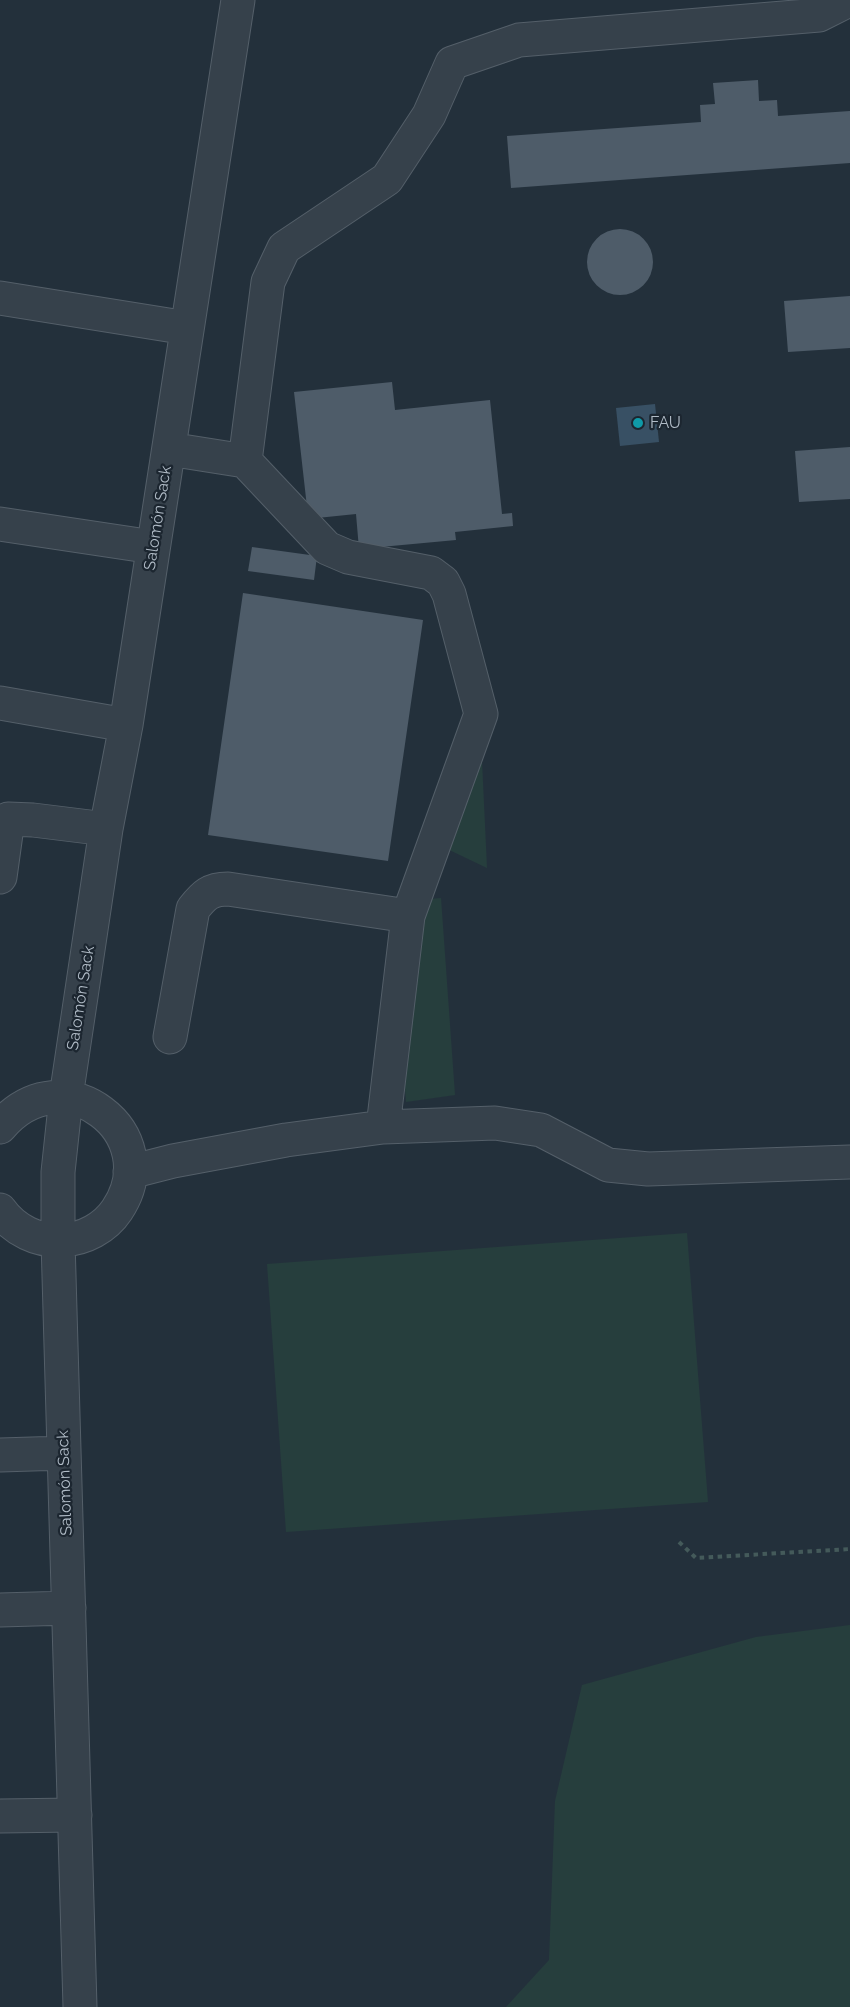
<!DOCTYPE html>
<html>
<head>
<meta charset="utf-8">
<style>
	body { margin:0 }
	canvas { display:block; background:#23303b }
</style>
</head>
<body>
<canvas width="850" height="2007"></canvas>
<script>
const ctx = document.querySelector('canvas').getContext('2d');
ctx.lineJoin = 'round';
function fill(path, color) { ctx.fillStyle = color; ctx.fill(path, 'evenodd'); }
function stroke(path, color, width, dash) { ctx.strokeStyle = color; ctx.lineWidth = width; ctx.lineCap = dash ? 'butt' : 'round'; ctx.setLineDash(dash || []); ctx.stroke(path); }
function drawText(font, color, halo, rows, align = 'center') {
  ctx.font = font + ' Raleway,sans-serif'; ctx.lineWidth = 4.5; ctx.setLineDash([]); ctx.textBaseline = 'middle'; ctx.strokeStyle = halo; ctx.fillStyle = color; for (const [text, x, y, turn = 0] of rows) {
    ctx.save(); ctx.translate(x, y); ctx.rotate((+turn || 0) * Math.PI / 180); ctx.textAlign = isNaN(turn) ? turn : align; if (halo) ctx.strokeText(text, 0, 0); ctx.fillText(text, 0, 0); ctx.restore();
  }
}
const green = new Path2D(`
	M477,756L482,761L487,868L441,846Z
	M441,898L455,1095L406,1102L404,1075L415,952L429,899Z
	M687,1233L708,1502L286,1532L267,1264Z
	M850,1625V2007H506L549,1960L555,1801L582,1685L756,1637Z`);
const water = new Path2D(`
	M655,404L659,442L620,446L616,408Z`);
const building = new Path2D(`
	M758,80L759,101L777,100L778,116L850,111V163L511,188L507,136L701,122L700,105L715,104L713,83Z
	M587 262a33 33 0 1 1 66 0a33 33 0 1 1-66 0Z
	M850,296V348L788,352L784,301Z
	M392,382L395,410L490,400L502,514L512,513L513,526L455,532L456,540L359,549L356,514L317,518L307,507L294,392Z
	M850,447V499L799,502L795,451Z
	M252,547L317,556L314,580L248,571Z
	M243,593L423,620L388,861L208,835Z`);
const path = new Path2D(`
	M679,1542L696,1558L850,1549`);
const minor = new Path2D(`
	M0,298L187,328
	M169,449L245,461L327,548L348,557L431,573L443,582L449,594L481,714L408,916L383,1127
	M245,461L268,282L284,248L387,179L429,115L452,63L519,40L819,15L849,0
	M0,524L153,547
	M0,703L126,725
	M0,877L8,819L33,820L106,829
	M170,1037L193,909C204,895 210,889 228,889L408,916
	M0,1127C63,1052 168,1134 117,1210C105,1228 84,1239 63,1240C38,1242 14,1230 0,1210
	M130,1172L173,1161L286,1140L383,1127L495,1123L541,1130L608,1165L648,1169L850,1162
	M0,1455L64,1453
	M0,1610L69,1608
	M0,1816L75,1815
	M80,2007L58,1241V1172L66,1097L106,829L126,725L238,0`);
const markers = [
	[638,423,6,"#0f9aa8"]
];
const poiNames = [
	["FAU",650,423]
];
const streetNames = [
	["Salomón Sack",158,518,-81],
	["Salomón Sack",81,998,-81],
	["Salomón Sack",65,1483,-92]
];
fill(green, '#263e3d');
fill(water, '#385064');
fill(building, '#4e5c69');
stroke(minor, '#545f69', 35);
stroke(path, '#445a5a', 4, [4.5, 4.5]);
stroke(minor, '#36414b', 33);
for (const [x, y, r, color] of markers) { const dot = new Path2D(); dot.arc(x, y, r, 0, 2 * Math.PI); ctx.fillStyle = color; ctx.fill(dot); stroke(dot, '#1c2630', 2); }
drawText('16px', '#b1bcc7', '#1c2630', poiNames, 'left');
drawText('16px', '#b1bcc7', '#1c2630', streetNames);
</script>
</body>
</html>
